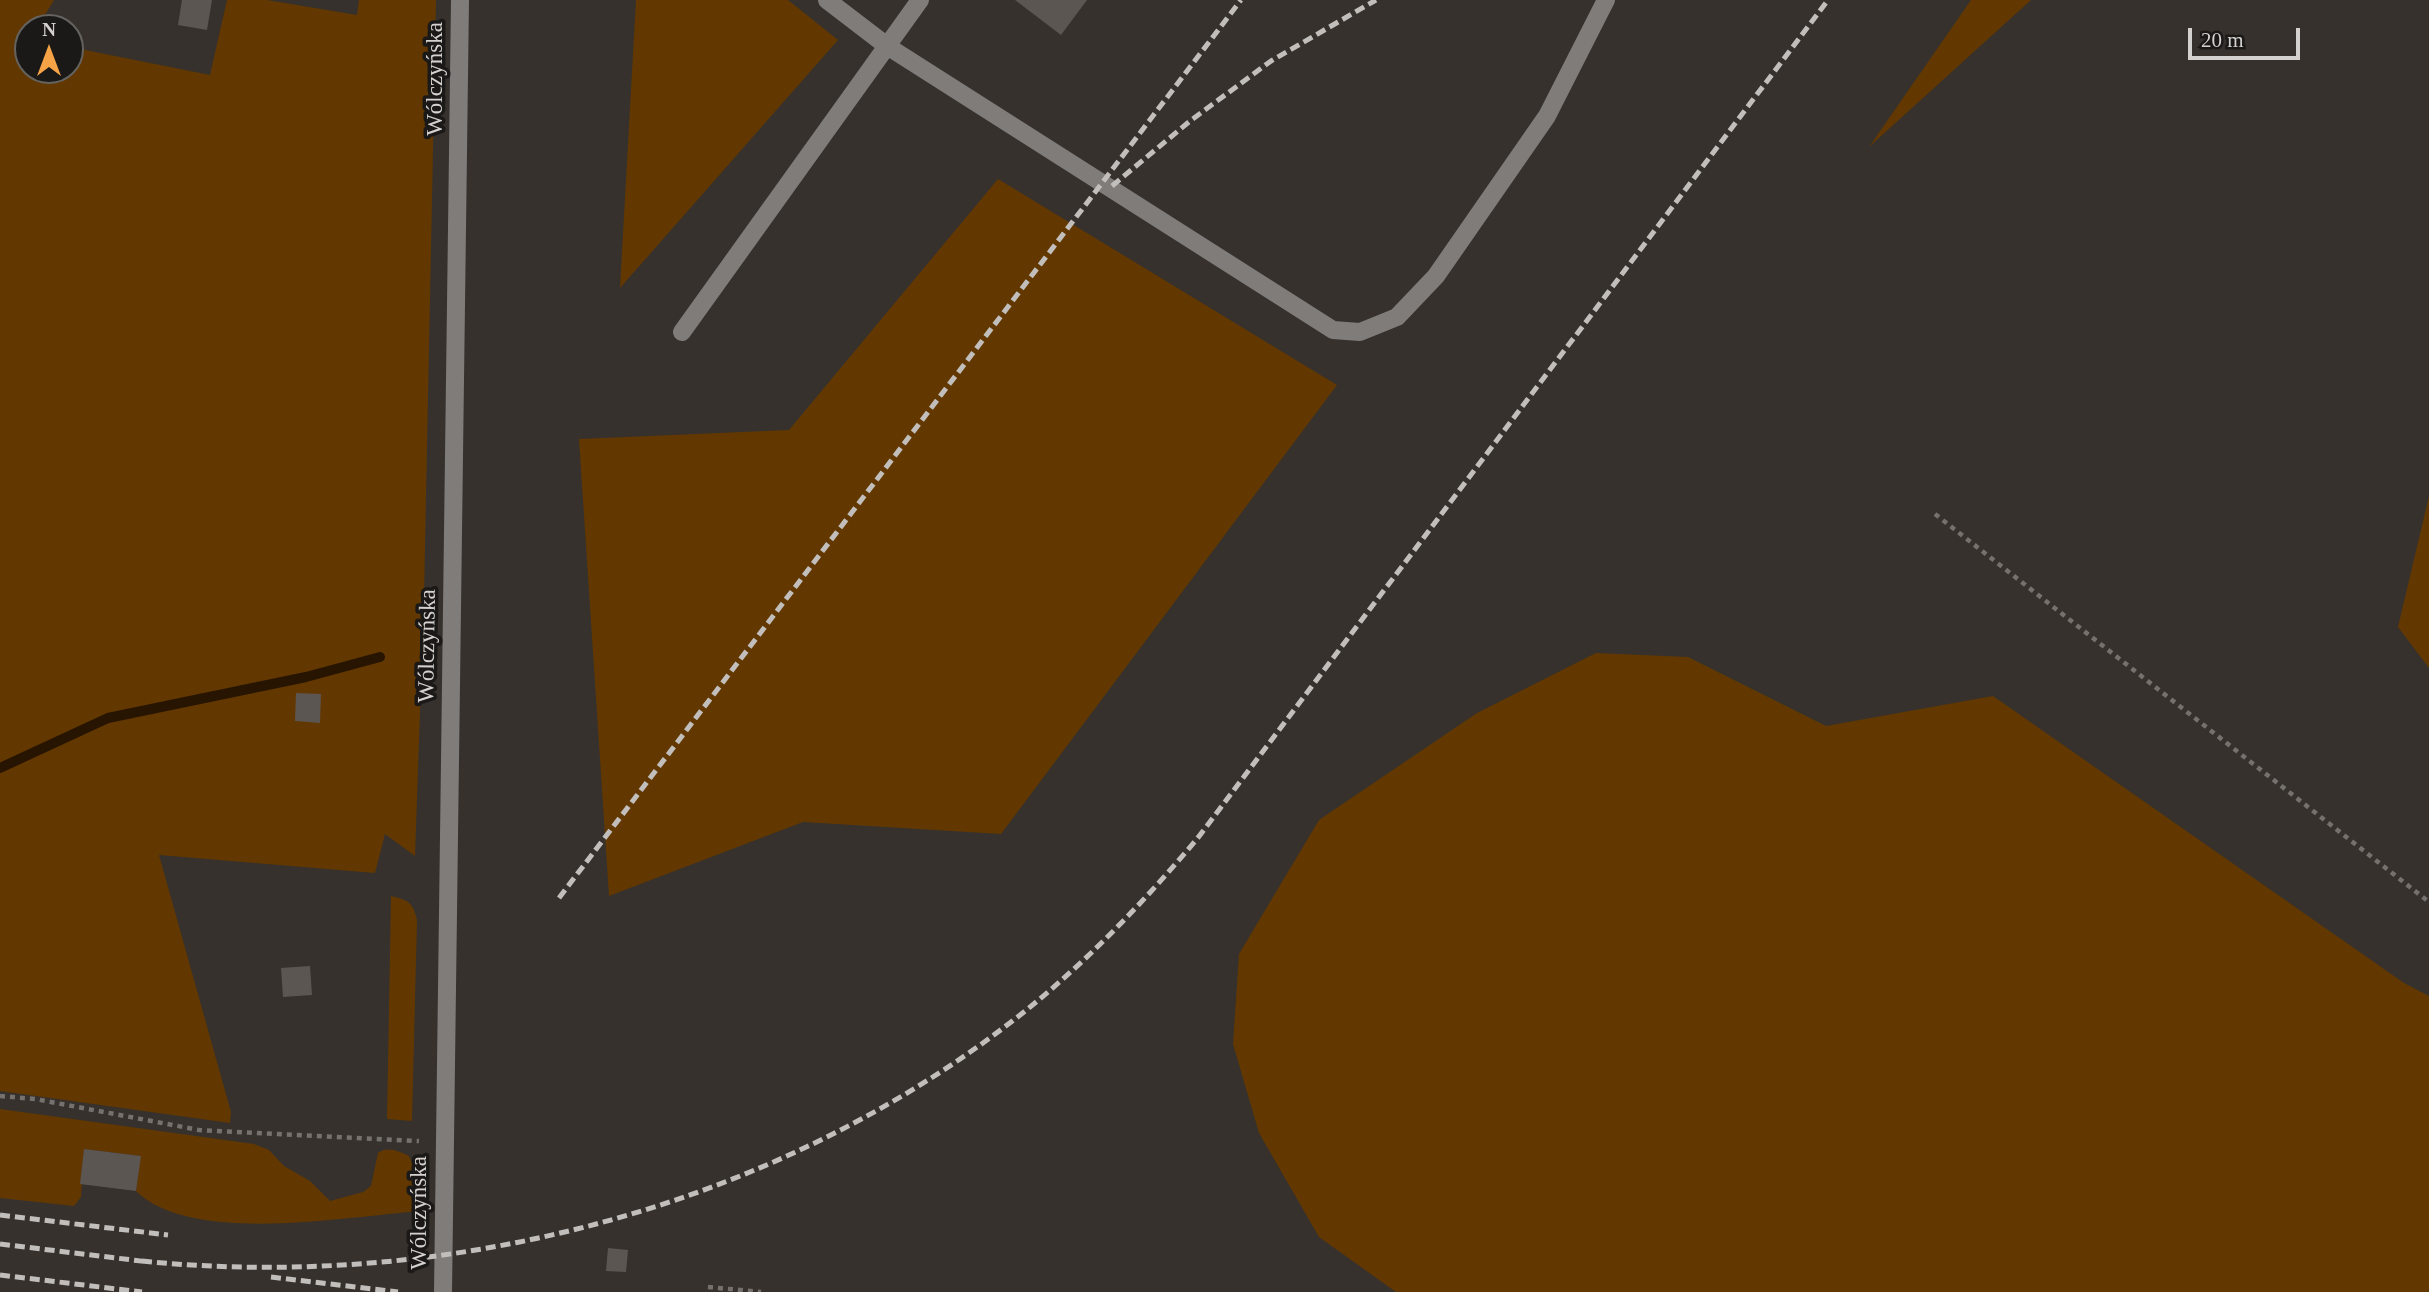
<!DOCTYPE html>
<html>
<head>
<meta charset="utf-8">
<style>
	body { margin:0 }
	#map { position:relative; width:2429px; height:1292px; overflow:hidden; background:#36312d; font-family:Georgia,serif }
	canvas { display:block }
	.north { position:absolute; left:14px; top:14px; width:70px; height:70px; box-sizing:border-box; background:#1b1917; border:2px solid #656360; border-radius:50%; rotate:0deg; font-size:19px; font-weight:700; line-height:28px; text-align:center; color:#d4d1ce }
	.north::after { content:''; display:block; margin:auto; width:24px; height:32px; background:#f5a346; clip-path:polygon(50% 0,100% 100%,50% 72%,0 100%) }
	.scale { position:absolute; left:2188px; top:28px; width:112px; height:32px; box-sizing:border-box; border:4px solid #d4d1ce; border-top:0; padding-left:9px; font-size:21px; line-height:24px; white-space:nowrap; color:#d4d1ce; -webkit-text-stroke:5px #1b1917; paint-order:stroke }
</style>
</head>
<body>
<div id="map">
<canvas width="2429" height="1292"></canvas>
<div class="north">N</div>
<div class="scale">20 m</div>
</div>
<script>
const ctx = document.querySelector('canvas').getContext('2d');
ctx.lineJoin = 'round';
function fill(path, color) { ctx.fillStyle = color; ctx.fill(path, 'evenodd'); }
function stroke(path, color, width, dash) { ctx.strokeStyle = color; ctx.lineWidth = width; ctx.lineCap = dash ? 'butt' : 'round'; ctx.setLineDash(dash || []); ctx.stroke(path); }
function drawText(font, color, halo, rows, align = 'center') {
  ctx.font = font + ' Georgia,serif'; ctx.lineWidth = 7; ctx.setLineDash([]); ctx.textBaseline = 'middle'; ctx.strokeStyle = halo; ctx.fillStyle = color; for (const [text, x, y, turn = 0] of rows) {
    ctx.save(); ctx.translate(x, y); ctx.rotate((+turn || 0) * Math.PI / 180); ctx.textAlign = isNaN(turn) ? turn : align; if (halo) ctx.strokeText(text, 0, 0); ctx.fillText(text, 0, 0); ctx.restore();
  }
}
const green = new Path2D(`
	M0,0H54L37,28H28V70H70V47L210,75L227,0H267L357,15L359,0H436L424,596L415,856L385,834L375,873L159,855L231,1112L230,1123L0,1091Z
	M636,0H788L838,40L620,288Z
	M1971,0H2031L1869,147Z
	M998,179L1337,385L1001,834L803,822L609,896L579,439L789,430Z
	M2429,496V668L2398,627Z
	M1596,653L1688,657L1826,726L1993,696L2404,983L2429,996V1292H1396L1319,1237L1259,1133L1233,1044L1239,954L1319,820L1477,713Z
	M391,896C408,900 413,902 417,920L412,1121L387,1119Z
	M0,1109L254,1144L269,1150L284,1166L310,1181L330,1201L363,1192L371,1186L378,1153C388,1146 398,1151 409,1156L419,1179L422,1211C348,1216 192,1246 136,1191L140,1156L84,1149L81,1197L74,1206L0,1198Z`);
const stream = new Path2D(`
	M0,768L108,718L306,677L380,657`);
const building = new Path2D(`
	M182,0H212L207,30L178,25Z
	M1015,0H1087L1061,35Z
	M296,693L321,694L320,723L295,721Z
	M310,966L312,995L283,997L281,968Z
	M84,1149L141,1156L136,1191L80,1184Z
	M608,1248L628,1250L626,1272L606,1271Z`);
const path = new Path2D(`
	M1935,514L2429,902
	M0,1096L35,1099L199,1130L419,1141
	M708,1287L761,1292`);
const minor = new Path2D(`
	M827,0L887,46L1333,330L1360,332L1397,317L1436,276L1547,116L1606,0
	M682,332L920,0
	M443,1292L460,0`);
const rail = new Path2D(`
	M1112,186L1190,121L1271,61L1376,0
	M559,898L1241,0
	M0,1215L168,1235
	M0,1244L149,1262
	M142,1261C447,1292 772,1208 1015,1019C1083,966 1142,904 1197,839L1828,0
	M0,1275L142,1292
	M271,1277L398,1292`);
const streetNames = [
	["Wólczyńska",436,79,-90],
	["Wólczyńska",428,646,-89],
	["Wólczyńska",420,1213,-90]
];
fill(green, '#623800');
stroke(stream, '#281501', 10);
fill(building, '#5b5651');
stroke(path, '#75716e', 4.5, [5, 5]);
stroke(minor, '#7f7c7a', 18);
stroke(rail, '#c1bebb', 5, [10, 5]);
drawText('23px', '#d4d1ce', '#1b1917', streetNames);
</script>
</body>
</html>
